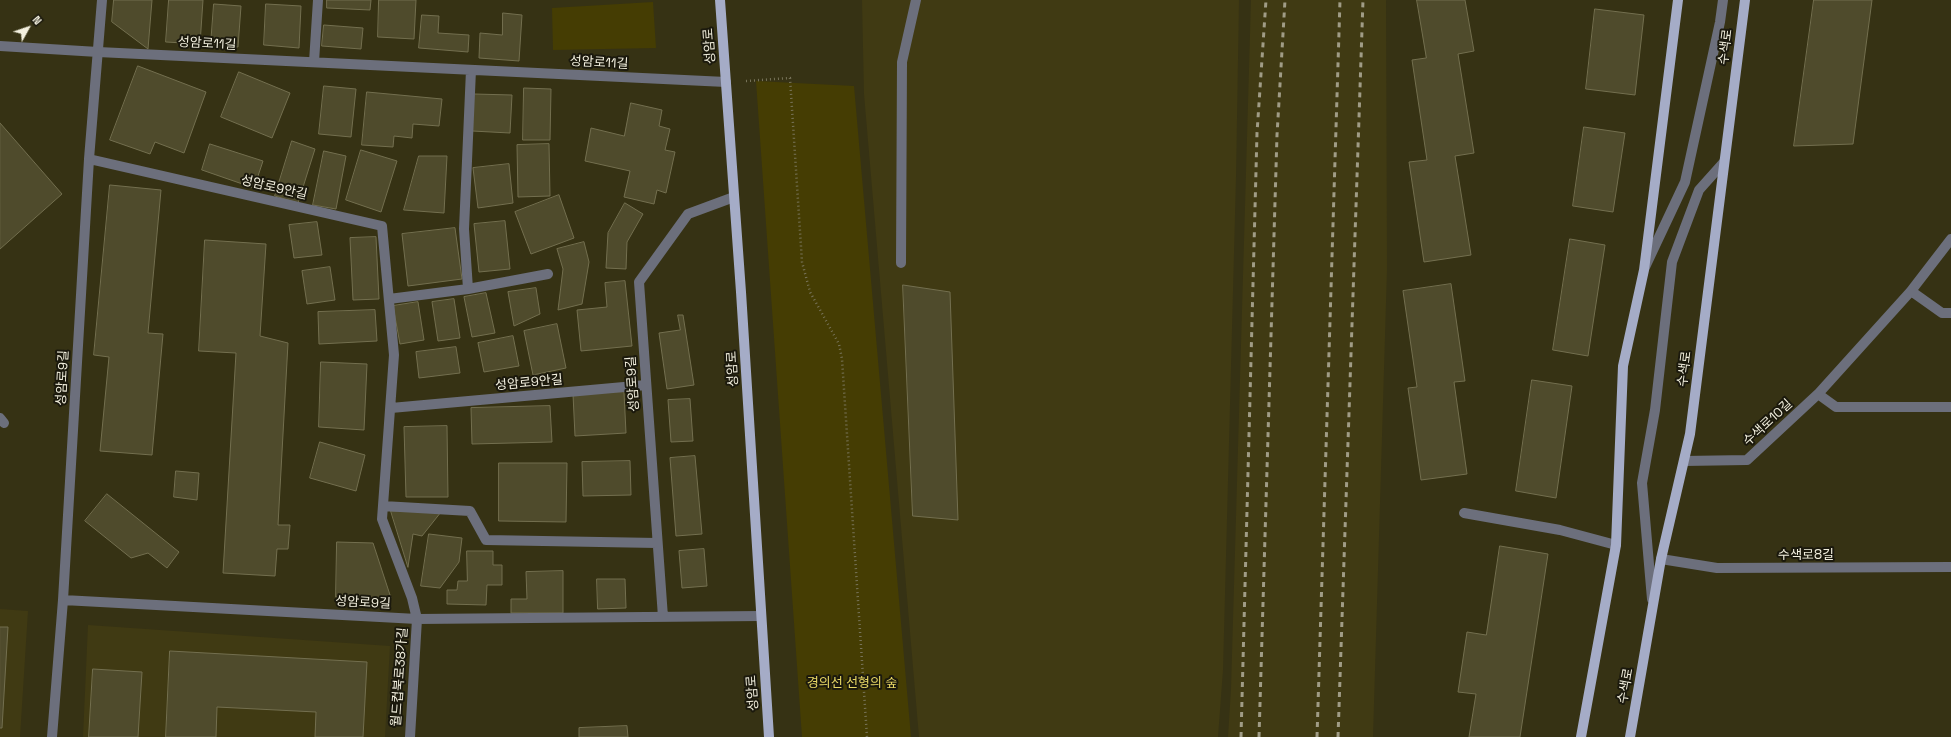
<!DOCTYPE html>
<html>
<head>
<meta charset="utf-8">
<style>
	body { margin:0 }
	#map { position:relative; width:1951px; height:737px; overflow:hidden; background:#363214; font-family:"Space Grotesk",sans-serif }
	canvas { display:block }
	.north { position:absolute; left:8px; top:8px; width:40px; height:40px; -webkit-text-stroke:3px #1b190d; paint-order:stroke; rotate:50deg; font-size:11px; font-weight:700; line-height:16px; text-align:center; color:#f3f0df }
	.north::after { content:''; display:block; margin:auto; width:14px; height:18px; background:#f3f0df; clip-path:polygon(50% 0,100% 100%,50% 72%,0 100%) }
</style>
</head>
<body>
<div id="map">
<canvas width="1951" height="737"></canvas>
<div class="north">N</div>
</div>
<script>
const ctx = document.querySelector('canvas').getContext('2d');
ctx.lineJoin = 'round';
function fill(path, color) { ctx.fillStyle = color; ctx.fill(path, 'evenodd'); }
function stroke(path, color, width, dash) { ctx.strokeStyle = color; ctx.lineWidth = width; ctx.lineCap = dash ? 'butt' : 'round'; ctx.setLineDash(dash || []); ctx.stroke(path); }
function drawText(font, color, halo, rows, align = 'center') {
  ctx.font = font + ' "Space Grotesk","Noto Sans KR",sans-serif'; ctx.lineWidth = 4; ctx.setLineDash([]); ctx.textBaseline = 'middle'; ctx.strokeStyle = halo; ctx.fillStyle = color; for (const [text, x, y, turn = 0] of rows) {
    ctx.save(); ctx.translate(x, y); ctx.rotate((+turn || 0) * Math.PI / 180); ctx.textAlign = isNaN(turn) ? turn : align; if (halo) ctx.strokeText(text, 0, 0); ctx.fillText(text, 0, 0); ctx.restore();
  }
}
const built = new Path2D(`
	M862,0H1239L1236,177L1223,670L1218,737H919L864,94Z
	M1251,0H1386L1387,269L1373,737H1228L1231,689Z
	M0,609L28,611L20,737H0Z
	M88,625L390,646L385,737H83Z`);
const green = new Path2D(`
	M653,2L656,48L553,50L552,8Z
	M756,81L854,86L911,737H802Z`);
const building = new Path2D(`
	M114,0H152L148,49L112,22Z
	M169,0H203L200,44L166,42Z
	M327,0H371L370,10L327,8Z
	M379,0H416L414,39L378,37Z
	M1417,0H1465L1474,51L1458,54L1474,153L1455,156L1471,255L1424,262L1409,162L1427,160L1412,60L1426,58Z
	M1814,0H1872L1853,144L1794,146Z
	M214,4L241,6L238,47L211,44Z
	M266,4L301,6L299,48L264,45Z
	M1595,9L1644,15L1635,95L1586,89Z
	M503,13L522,15L519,61L479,58L480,33L502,35Z
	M422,15L439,16L438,33L469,35L468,52L419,48Z
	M324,25L363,28L361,49L322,46Z
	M138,66L206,92L184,153L155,142L150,154L110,140Z
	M239,72L290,93L272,138L221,117Z
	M324,86L356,89L351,137L319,134Z
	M524,88L551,89L550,140H523Z
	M367,92L442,99L439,126L413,124L412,138L394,136L393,147L362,145Z
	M474,94L512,95L510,133L472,131Z
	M631,103L662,110L659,126L670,129L665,150L675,152L666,193L657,190L654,204L624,197L630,171L585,161L591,128L624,136Z
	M0,123L62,194L0,249Z
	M1584,127L1625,133L1613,212L1573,206Z
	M292,141L315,149L298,203L275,196Z
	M210,144L263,161L254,188L202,170Z
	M549,144L550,196L518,197L517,145Z
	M361,150L397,161L381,212L346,200Z
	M324,151L346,156L336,209L313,205Z
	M419,156H447L444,213L404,210Z
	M509,164L513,203L478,208L473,168Z
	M110,185L161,190L148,333L163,334L152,455L100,451L109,357L94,355Z
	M559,195L574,238L531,254L515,212Z
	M625,203L643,214L627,242L626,269L606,268L608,233Z
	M505,221L510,269L479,272L474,224Z
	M317,222L322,255L294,258L289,225Z
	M455,228L462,279L408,286L402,234Z
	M376,237L379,299L353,300L350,238Z
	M1570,239L1605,245L1588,356L1553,350Z
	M205,240L266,244L260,336L288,343L278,525H290L288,549H277L275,576L223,573L236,353L199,351Z
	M584,242L589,262L582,304L558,310L563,269L557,249Z
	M330,267L335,300L307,304L302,271Z
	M625,281L632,346L581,351L577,310L607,307L605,283Z
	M1451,284L1465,381L1454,382L1467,474L1421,480L1408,388L1417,387L1403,291Z
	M903,285L950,292L958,520L913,516Z
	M536,288L540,314L514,326L508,292Z
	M486,293L495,333L472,337L464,297Z
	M454,299L460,338L438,341L432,302Z
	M418,302L424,340L400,344L393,306Z
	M375,310L377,341L319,344L318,312Z
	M678,315H683L694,385L667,389L659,333L680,330Z
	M557,324L566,368L533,375L524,331Z
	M513,336L519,366L484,372L478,343Z
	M456,347L460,373L419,378L416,352Z
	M321,362L367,364L364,430L319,427Z
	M1532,380L1572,386L1556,498L1516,491Z
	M624,392L626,433L575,436L573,394Z
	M690,399L693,441L671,442L668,400Z
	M550,406L552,442L472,444L471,408Z
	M447,426L448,497H406L404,427Z
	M320,442L365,455L356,491L310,478Z
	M695,456L702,534L676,536L670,458Z
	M630,461L631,495L583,496L582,462Z
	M499,463H567L566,522L499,521Z
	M176,471L199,473L197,500L174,497Z
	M107,494L179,552L167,568L148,553L131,558L85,521Z
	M391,511L441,512L422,536L413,534L408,567Z
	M429,534L462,538L459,562L440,588L421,586Z
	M337,542L373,543L391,598L336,597Z
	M1500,546L1548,554L1520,737H1469L1476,694L1458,692L1467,632L1486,635Z
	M704,549L707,586L682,588L679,551Z
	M467,551H493V565H502V585H487L486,605L447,604V590H457L458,581H467Z
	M563,571V613H511V599H527L526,572Z
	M597,579H625L626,608L598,609Z
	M0,627H8L2,728H0Z
	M170,651L367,662L363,737H315L316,712L217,707L216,737H166Z
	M93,669L142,672L138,737H89Z
	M627,726L628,737H579V728Z`);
const path = new Path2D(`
	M746,81L790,78L802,262L810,292L839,344L842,359L867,737`);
const minor = new Path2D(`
	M0,46L98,52L726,82
	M314,62L318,0
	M89,159L382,226L394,355L382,519L412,598L417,619L410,737
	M901,263L902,62L916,0
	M1645,267L1685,182L1720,22L1723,0
	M468,289L464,229L471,70
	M1911,291L1942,313H1951
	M389,299L468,289L548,274
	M1818,394L1836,407H1951
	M391,408L646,385
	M0,418L4,423
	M1684,461L1747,460L1818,394L1911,291L1951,239
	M383,506L470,511L486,540L657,543
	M1464,513L1560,530L1616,545
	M1661,559L1717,568L1951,567
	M1652,599L1642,483L1655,410L1672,262L1699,190L1724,162
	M63,600L417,619L761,616
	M663,617L639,282L688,214L734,197
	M52,737L63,600L89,159L102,0`);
const major = new Path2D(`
	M720,0L741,292L769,737
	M1581,737L1616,545L1623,366L1644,270L1678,0
	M1630,737L1661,559L1690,434L1745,0`);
const rail = new Path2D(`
	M1241,737L1257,133L1266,0
	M1259,737L1277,135L1285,0
	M1317,737L1340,0
	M1338,737L1363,0`);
const streetNames = [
	["성암로11길",207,44,3],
	["성암로",710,46,-94],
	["수색로",1726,47,-83],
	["성암로11길",599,63,3],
	["성암로9안길",274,188,13],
	["성암로",733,369,-93],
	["수색로",1685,369,-83],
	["성암로9길",63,378,-87],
	["성암로9안길",529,383,-5],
	["성암로9길",633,384,-94],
	["수색로10길",1768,423,-43],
	["수색로8길",1806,555],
	["성암로9길",363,603,3],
	["월드컵북로38가길",400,677,-86],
	["수색로",1626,686,-80],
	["성암로",753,693,-94]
];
const parkNames = [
	["경의선 선형의 숲",852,683]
];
fill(built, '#403a13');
fill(green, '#453d03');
fill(building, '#4f4b2c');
stroke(building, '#736f4f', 1);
stroke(path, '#78745a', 2.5, [1, 3]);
stroke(minor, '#6c6f7c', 10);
stroke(major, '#a5acc7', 10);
stroke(rail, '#a09c86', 3, [5, 5]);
drawText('13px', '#f3f0df', '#1b190d', streetNames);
drawText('13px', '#e6d664', '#1b190d', parkNames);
</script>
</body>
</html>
